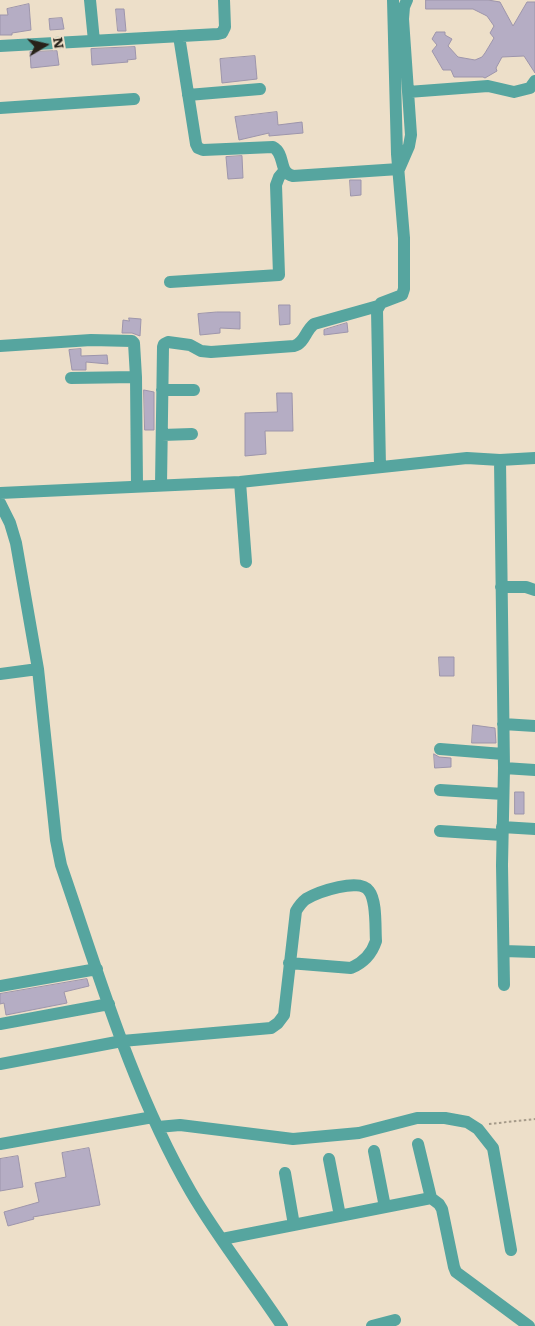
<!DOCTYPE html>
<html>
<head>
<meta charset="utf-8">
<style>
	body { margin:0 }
	#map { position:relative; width:535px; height:1326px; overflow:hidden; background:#eddfc9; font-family:Literata,serif }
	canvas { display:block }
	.north { position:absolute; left:20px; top:20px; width:50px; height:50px; -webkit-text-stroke:4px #eddfc9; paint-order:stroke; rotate:81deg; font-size:14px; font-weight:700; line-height:20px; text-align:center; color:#28221a }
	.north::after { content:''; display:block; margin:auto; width:18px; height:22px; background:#28221a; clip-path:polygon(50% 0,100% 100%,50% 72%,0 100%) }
</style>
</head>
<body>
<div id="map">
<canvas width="535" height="1326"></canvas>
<div class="north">N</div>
</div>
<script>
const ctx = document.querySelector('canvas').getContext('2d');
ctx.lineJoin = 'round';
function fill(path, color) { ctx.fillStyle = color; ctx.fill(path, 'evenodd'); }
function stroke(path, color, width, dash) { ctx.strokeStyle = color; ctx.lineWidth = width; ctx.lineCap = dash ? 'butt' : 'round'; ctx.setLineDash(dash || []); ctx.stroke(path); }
const building = new Path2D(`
	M426,0H488L500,2L513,26L527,2H535V73L524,56L502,57L496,68L497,71L485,78L483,77H454L451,70H443L432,51L437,45L432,39L436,32H445V35L452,39L448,46L458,57L475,60L482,57L485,53L494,38L490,33L494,26L487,16L473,9H426Z
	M29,4L31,30L12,33V35H0V15H8L7,9Z
	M116,9H124L126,31H118Z
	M62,18L64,29L50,30L49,19Z
	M135,47L136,59L127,60L128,62L92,65L91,49Z
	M57,51L59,65L31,68L30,52Z
	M255,56L257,79L222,83L220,59Z
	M277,112L278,125L302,122L303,133L269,136V133L239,140L235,117Z
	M242,156L243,178L228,179L226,157Z
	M350,180H361V195L351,196Z
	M279,305H290V324L280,325Z
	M217,312H240V329L220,328V333L200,335L198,314Z
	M129,318L141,319L140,336L132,333H122L123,320L129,321Z
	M347,323L348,332L324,335V330Z
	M81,349V356L107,355L108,364L86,362V370H72L69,350Z
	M144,390L154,392V430H145Z
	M277,393H292L293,431H265L266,454L245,456V413L277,412Z
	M439,657H454V676H440Z
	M473,725L495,728L496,743H472Z
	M434,754L439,757L451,758V767L435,768Z
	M515,792H524V814H515Z
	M87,979L89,986L64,992L67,1003L6,1015L4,1003L0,1004V994Z
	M89,1148L100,1205L33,1217L34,1219L8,1226L4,1212L39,1202L35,1183L66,1177L62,1153Z
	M18,1156L23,1187L0,1191V1159Z`);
const path = new Path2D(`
	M489,1124L535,1119`);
const minor = new Path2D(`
	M90,0L94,41
	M179,36L196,144L198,148L203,150L273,147C286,154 278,173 293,176L399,169L409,146L411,135L403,19L404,7L407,0
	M0,46L218,34L222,33L225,27L224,0
	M408,92L488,86L514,92L530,88L535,81
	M188,95L260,89
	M0,108L134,99
	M170,282L279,275L276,185L279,177L284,171
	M0,346L91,340L132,341L134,343L136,377L137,486
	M71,378L136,377
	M162,390H194
	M162,435L192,434
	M500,460L504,768L502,865L504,985
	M380,467L377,310L381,303L402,295L404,289V238L397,154L393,0
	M240,482L246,562
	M161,485L163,347L164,344L168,342L190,345L201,351L211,352L294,346C305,343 305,331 314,324L378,306
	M0,493L240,482L467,458L500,460L535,458
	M0,503L10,523L16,543L38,669L56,840L61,865C99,975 132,1090 191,1192C217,1237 253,1282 282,1326
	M501,587H526L535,590
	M0,674L38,669
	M503,724L535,726
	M440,749L503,754
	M504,768L535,770
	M440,790L503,794
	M502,827L535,829
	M440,831L502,835
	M504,951L535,952
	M0,986L97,969
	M0,1024L109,1004
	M0,1064L122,1041L271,1028L278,1023L284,1015L296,911C299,906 302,902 306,899C318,892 360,877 369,891C377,901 375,928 376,941C372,953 363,963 351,968L289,963
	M158,1127L180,1125L293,1139L359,1133L417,1118H445L467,1122L478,1129L493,1148L511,1250
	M0,1144L153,1117
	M418,1144L431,1198
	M374,1151L385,1207
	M329,1159L340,1216
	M285,1173L294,1225
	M222,1239L431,1198L439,1204L442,1209L454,1267L456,1272L529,1326
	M372,1326L395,1320`);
fill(building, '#b5adc4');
stroke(building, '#9d95ab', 1);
stroke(path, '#a59a89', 2, [2.5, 2.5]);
stroke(minor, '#56a59f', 12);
</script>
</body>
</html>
